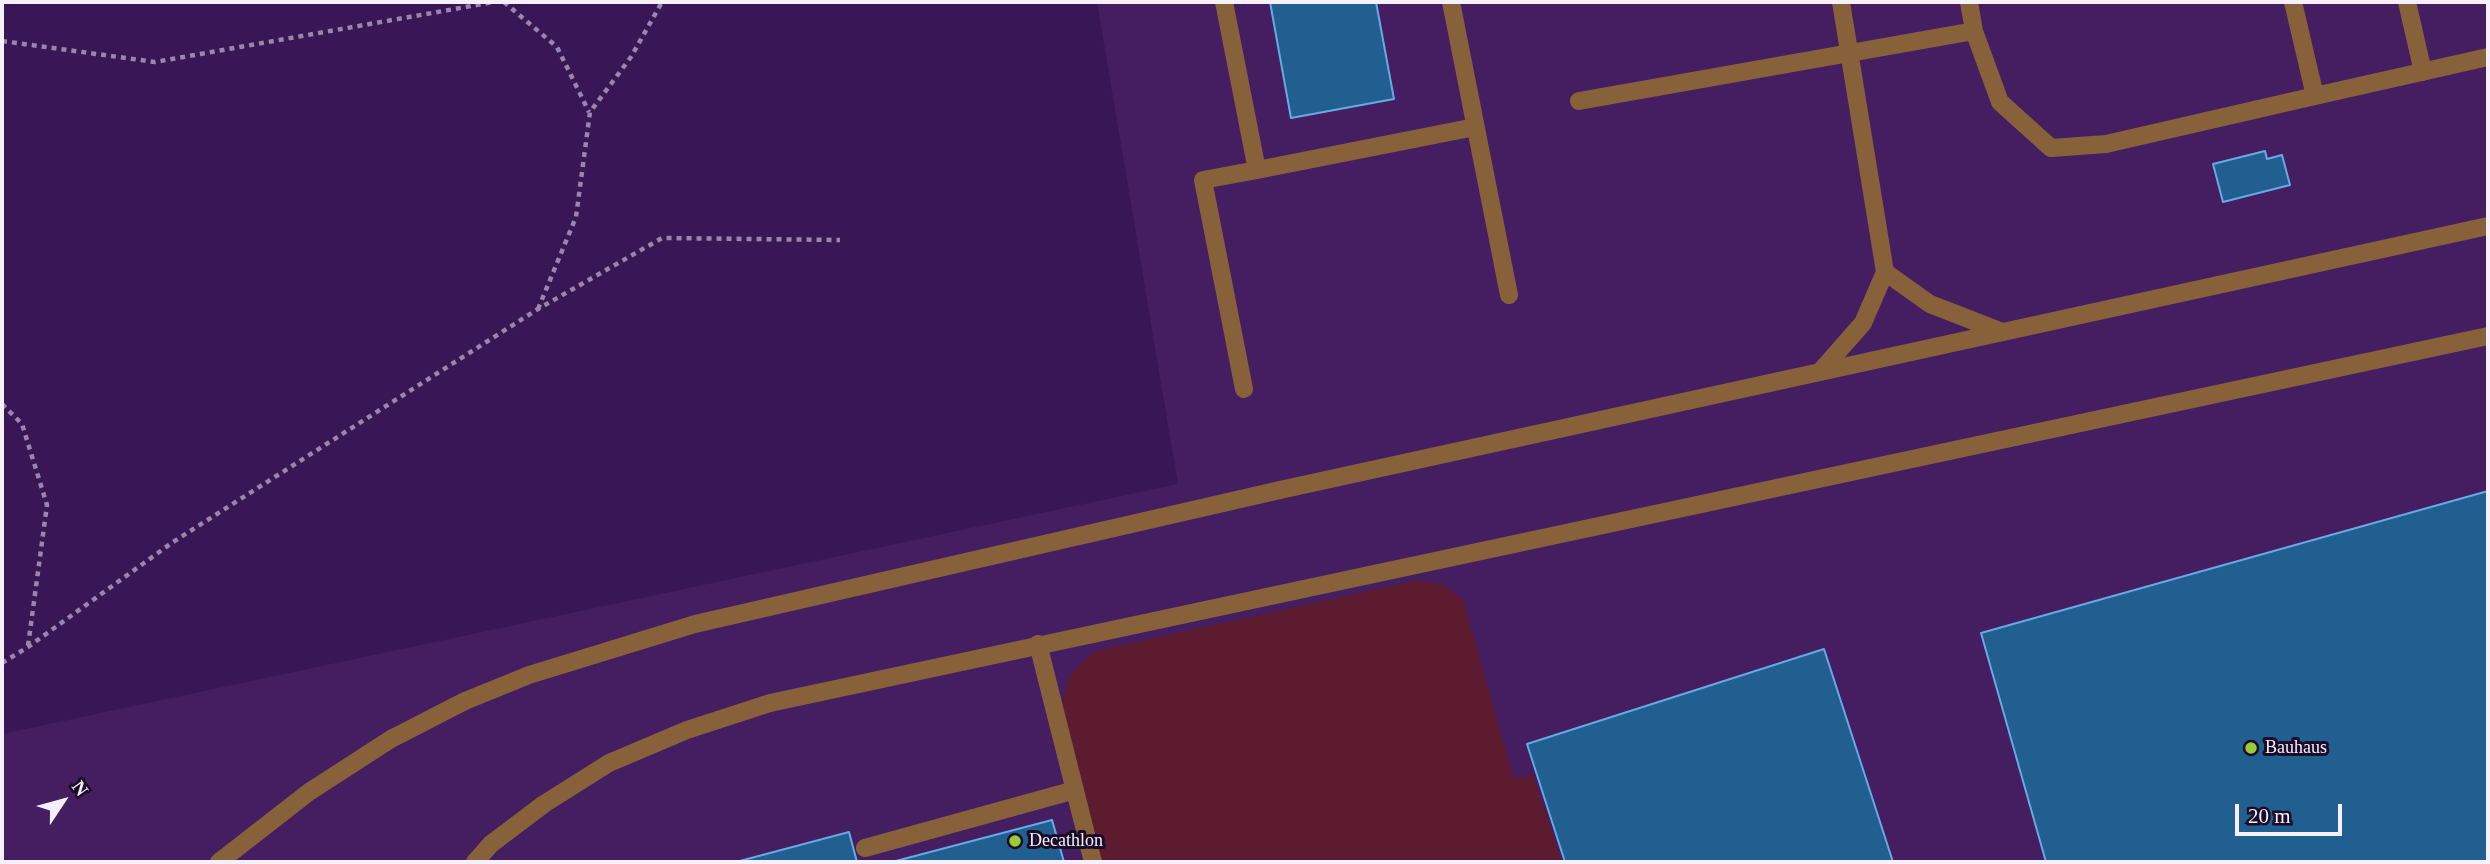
<!DOCTYPE html>
<html>
<head>
<meta charset="utf-8">
<style>
	body { margin:0 }
	#map { position:relative; width:2490px; height:864px; overflow:hidden; background:#391655; font-family:Georgia,serif }
	canvas { display:block }
	.frame { position:absolute; inset:0; border:4px solid #f6effe; pointer-events:none }
	.north { position:absolute; left:28px; top:766px; width:70px; height:70px; -webkit-text-stroke:5px #1a0c27; paint-order:stroke; rotate:54deg; font-size:19px; font-weight:700; line-height:28px; text-align:center; color:#f6effe }
	.north::after { content:''; display:block; margin:auto; width:24px; height:32px; background:#f6effe; clip-path:polygon(50% 0,100% 100%,50% 72%,0 100%) }
	.scale { position:absolute; left:2235px; top:804px; width:107px; height:32px; box-sizing:border-box; border:4px solid #f6effe; border-top:0; padding-left:9px; font-size:21px; line-height:24px; white-space:nowrap; color:#f6effe; -webkit-text-stroke:5px #1a0c27; paint-order:stroke }
</style>
</head>
<body>
<div id="map">
<canvas width="2490" height="864"></canvas>
<div class="frame"></div>
<div class="north">N</div>
<div class="scale">20 m</div>
</div>
<script>
const ctx = document.querySelector('canvas').getContext('2d');
ctx.lineJoin = 'round';
function fill(path, color) { ctx.fillStyle = color; ctx.fill(path, 'evenodd'); }
function stroke(path, color, width, dash) { ctx.strokeStyle = color; ctx.lineWidth = width; ctx.lineCap = dash ? 'butt' : 'round'; ctx.setLineDash(dash || []); ctx.stroke(path); }
function drawText(font, color, halo, rows, align = 'center') {
  ctx.font = font + ' Georgia,serif'; ctx.lineWidth = 6; ctx.setLineDash([]); ctx.textBaseline = 'middle'; ctx.strokeStyle = halo; ctx.fillStyle = color; for (const [text, x, y, turn = 0] of rows) {
    ctx.save(); ctx.translate(x, y); ctx.rotate((+turn || 0) * Math.PI / 180); ctx.textAlign = isNaN(turn) ? turn : align; if (halo) ctx.strokeText(text, 0, 0); ctx.fillText(text, 0, 0); ctx.restore();
  }
}
const built = new Path2D(`
	M1097,2H2488V862H2V734L1178,484Z`);
const green = new Path2D(`
	M1419,580L1444,585L1463,599L1514,779L1533,774L1562,862H1102L1061,705L1070,674L1095,651Z`);
const building = new Path2D(`
	M1270,2H1376L1394,99L1291,118Z
	M2265,151L2267,159L2282,155L2290,185L2223,202L2213,164Z
	M2488,491V862H2046L1981,633Z
	M1824,649L1893,862H1565L1527,744Z
	M1052,820L1064,862H892Z
	M849,832L857,862H736Z`);
const path = new Path2D(`
	M504,2L557,47L589,112
	M2,41L155,62L494,2
	M538,309L576,217L590,112L631,57L662,2
	M2,404L22,424L47,505L28,646
	M2,663L28,647L173,542L538,309L662,238L840,240`);
const lane = new Path2D(`
	M1224,2L1257,170L1475,127
	M1451,2L1509,295
	M1969,2L1974,31L2000,102L2051,148L2106,144L2315,96L2293,2
	M2407,2L2423,72
	M2315,96L2488,57
	M1579,101L1974,31
	M1885,272L1930,304L2002,332
	M1820,372L1863,323L1885,272L1841,2
	M1244,389L1203,180L1257,170
	M1038,644L1093,862
	M865,848L1075,790
	M475,862L491,844L544,804L609,763L687,730L770,703L2488,336`);
const street = new Path2D(`
	M219,862L309,792L391,739L465,701L529,675L695,624L1280,490L2488,226`);
const markers = [
	[2251,748,7,"#9acb34"],
	[1015,841,7,"#9acb34"]
];
const poiNames = [
	["Bauhaus",2265,748],
	["Decathlon",1029,841]
];
fill(built, '#451e62');
fill(green, '#5d1b2f');
fill(building, '#205f90');
stroke(building, '#66a9e3', 2);
stroke(path, '#9a85ac', 4.5, [5, 5]);
stroke(lane, '#86613a', 18);
stroke(street, '#86613a', 18);
for (const [x, y, r, color] of markers) { const dot = new Path2D(); dot.arc(x, y, r, 0, 2 * Math.PI); ctx.fillStyle = color; ctx.fill(dot); stroke(dot, '#1a0c27', 2.5); }
drawText('18px', '#f6effe', '#1a0c27', poiNames, 'left');
</script>
</body>
</html>
